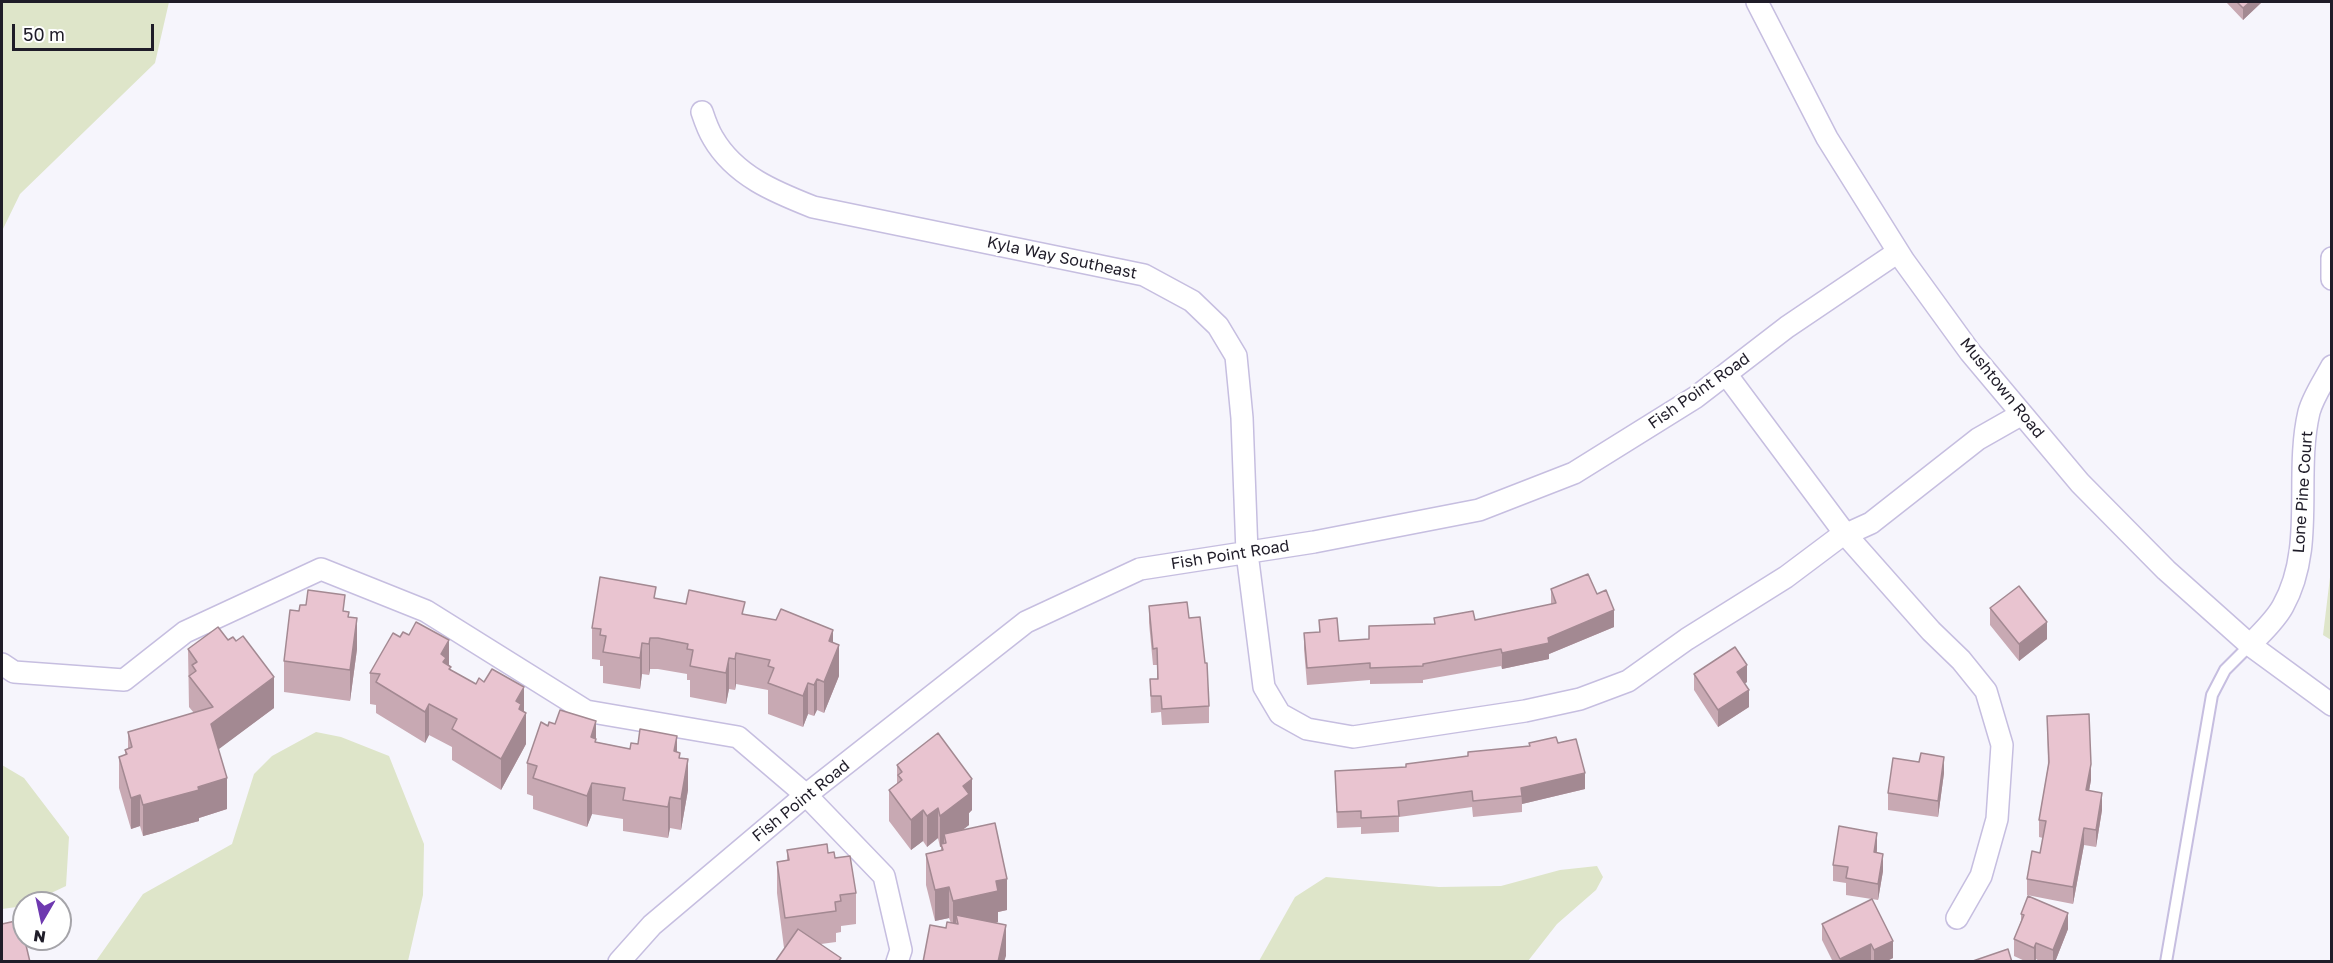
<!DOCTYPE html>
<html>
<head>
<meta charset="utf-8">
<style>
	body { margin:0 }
	#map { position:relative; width:2333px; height:963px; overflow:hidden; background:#f6f5fc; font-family:"Golos Text",sans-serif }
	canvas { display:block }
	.frame { position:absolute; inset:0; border:3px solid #1f1c28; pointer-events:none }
	.north { position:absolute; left:12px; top:891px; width:60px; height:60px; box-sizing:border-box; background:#fff; border:2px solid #a5a4a9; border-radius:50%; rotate:189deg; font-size:16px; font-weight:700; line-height:24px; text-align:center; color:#1f1c28 }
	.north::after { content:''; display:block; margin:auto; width:21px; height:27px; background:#6e39b0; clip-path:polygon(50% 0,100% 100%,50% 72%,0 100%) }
	.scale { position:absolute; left:12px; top:24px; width:142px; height:27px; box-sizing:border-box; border:3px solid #1f1c28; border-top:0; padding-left:8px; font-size:18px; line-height:21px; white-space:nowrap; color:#1f1c28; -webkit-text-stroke:4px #fff; paint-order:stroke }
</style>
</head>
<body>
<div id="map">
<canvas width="2333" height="963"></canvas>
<div class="frame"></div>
<div class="north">N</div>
<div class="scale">50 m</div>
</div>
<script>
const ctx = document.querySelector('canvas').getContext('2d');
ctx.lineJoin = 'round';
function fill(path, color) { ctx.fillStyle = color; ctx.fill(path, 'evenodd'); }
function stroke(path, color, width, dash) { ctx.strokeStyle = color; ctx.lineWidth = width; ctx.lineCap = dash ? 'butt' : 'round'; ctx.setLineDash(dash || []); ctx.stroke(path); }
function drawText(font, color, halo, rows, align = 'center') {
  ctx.font = font + ' "Golos Text",sans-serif'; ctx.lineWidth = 6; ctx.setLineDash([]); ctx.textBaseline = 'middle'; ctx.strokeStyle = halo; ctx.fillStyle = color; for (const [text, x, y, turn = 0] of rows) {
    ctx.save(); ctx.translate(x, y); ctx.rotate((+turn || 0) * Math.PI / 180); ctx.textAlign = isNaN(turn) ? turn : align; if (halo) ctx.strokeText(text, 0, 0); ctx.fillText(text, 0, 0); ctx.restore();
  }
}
const green = new Path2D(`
	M2,2H169L155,63L20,194L2,231Z
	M2331,569L2332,640H2331L2323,635Z
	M316,732L341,737L389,756L424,844L423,895L408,961H96L143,894L232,844L254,774L272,756Z
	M2,765L24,778L69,837L66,886L30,903H24V906L2,909Z
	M1597,866L1603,877L1596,890L1557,924L1528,961H1259L1295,897L1326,877L1439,887L1501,886L1560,870Z`);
const lane = new Path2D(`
	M2166,962L2212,695L2225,670L2250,645`);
const street = new Path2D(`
	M1757,2L1827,138L1904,261L1970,352L2080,483L2166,570L2250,645L2332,705
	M702,112C705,121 708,130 713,138C735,176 775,192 813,207L1144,275L1192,301L1218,326L1236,356L1242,418L1247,553L1264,687L1280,714L1307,729L1353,737L1525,711L1580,699L1628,681L1687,639L1786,577L1838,538L1871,523L1978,439L2022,414
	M2332,258V279
	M1726,374L1846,535L1931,631L1961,660L1986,691L2002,745L1997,819L1981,876L1957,918
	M2250,645C2261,633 2275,621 2283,606C2316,547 2294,476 2309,412C2313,397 2324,381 2332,366
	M2,664L14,672L124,680L185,632L321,569L426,611L586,711L738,737L806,795L884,876L901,950L897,962
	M619,962L652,925L806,795L1026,622L1140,569L1314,542L1479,510L1574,473L1696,397L1787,327L1898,252`);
const wall = new Path2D(`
	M2226,2H2262L2243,20Z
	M1551,589L1597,594L1614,627L1549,654V659L1502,669L1501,666L1423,680V683L1370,684V680L1307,685L1304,649V633L1319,632V620L1339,641L1369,639V626L1434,624V618L1475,620L1551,604Z
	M656,599L745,614L833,643L839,676L824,713L817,710L814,716L808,714L803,727L768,714V690L736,684L735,690L729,689L726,704L690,697V680H687V674L658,669H650L649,675L642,674L640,689L603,683V666H600V660L592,659V628Z
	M1149,606L1189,618L1209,706V723L1162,725L1161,712L1151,713L1150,679H1157V665H1153L1149,623Z
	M1990,608L2047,639L2019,661L1990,625Z
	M299,611L345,612L349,617L357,649L350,701L284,692V661Z
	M409,635L449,666L451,670L524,712L526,744L501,790L452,760V747L429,735L425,743L376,713V705L370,704V673L400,637Z
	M188,649L274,708L218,749L227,809L199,818V821L143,836L140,826L131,829L119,788V757L125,755V750L128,749V732L194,713L189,707Z
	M1694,674L1747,682L1744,684L1749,707L1718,727L1694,690Z
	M2047,716L2091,780L2089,791L2102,810L2096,847L2084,845L2073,904L2027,895V879L2040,853L2043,838L2039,837V820L2048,766Z
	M548,726L596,738V742L630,749L677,752L680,758L688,790L681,830L670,828L668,838L623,831V819L592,814L587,827L533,809V796L527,794V763Z
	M1529,743H1558L1585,789L1522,804V812L1473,817L1472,807L1399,817V832L1361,834V827L1337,828L1335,771L1406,767L1529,746Z
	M897,765L972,810L969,813V825L962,830L1007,910L998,912V922L996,923L1006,956L946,928L951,923L949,918L935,921L926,885V854L941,850V847H940L938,838L927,847L923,841L911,850L889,821V790L897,784Z
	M1944,773L1938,817L1888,810V793Z
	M1877,849V853L1883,871L1878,900L1846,895V883L1833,881V865Z
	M787,850L828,853L835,858L856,893V924L841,926V932L836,933V942L821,944L841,962L784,948L777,893V862L787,860Z
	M1872,899L1893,958L1885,962H1833L1822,940V924Z
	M2021,914L2068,929L2055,962H2041L2036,959L2035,962H2027L2014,956V939L2021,921Z`);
const shadedWall = new Path2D(`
	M2250,2H2262L2243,20V8Z
	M1614,610V627L1549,654V659L1502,669V653L1548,638Z
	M357,618V649L350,701V670Z
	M2047,622V639L2019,661V644Z
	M833,630V659L839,645V676L824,713V682L829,641Z
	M650,638V669L649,675V644Z
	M449,640V671L446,676L441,654Z
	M642,643V674L640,689V658Z
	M736,653V684L735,690V659Z
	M729,658V689L726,704V673Z
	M1747,665V682L1737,689V672Z
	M274,677V708L211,755V724Z
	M817,679V710L814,716V685Z
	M808,683V714L803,727V696Z
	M524,687V717L526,713V744L501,790V759L516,701Z
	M1749,690V707L1718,727V710Z
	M429,704V735L425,743V712Z
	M596,721V742V739V770L591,737Z
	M677,736V767L674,751Z
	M1944,757V773L1938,817V801Z
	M688,759V790L681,830V799Z
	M2091,764V780L2086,807V790Z
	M1585,773V789L1522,804L1521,788Z
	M227,778V809L199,818V821L143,836V805Z
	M972,779V810L969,813V825L946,843L944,834V844L940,847V816L963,786Z
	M592,783V814L587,827V796Z
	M2102,793V810L2096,847V830Z
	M140,795V826L131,829V798Z
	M670,797V828L668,838V807Z
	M938,808V838L927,847V816Z
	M923,810V841L911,850V820Z
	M2084,828V845L2073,904V887Z
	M1877,833V849L1874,869V852Z
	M1883,854V871L1878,900V884Z
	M1007,879V910L998,912V922L958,931V924L956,915V931L953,932V901L996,881Z
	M949,887V918L935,921V890Z
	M2068,913V929L2055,962H2053V950Z
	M1006,925V956L1004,962H998Z
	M1893,941V958L1885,962H1874V950Z
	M2036,943V959L2035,962H2034V948Z
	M1871,944V961L1840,962V959Z`);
const building = new Path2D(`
	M2237,2H2250L2243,8Z
	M1588,574L1597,594L1606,590L1614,610L1548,638L1549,643L1502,653L1501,649L1423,664V666L1370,668V663L1307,668L1304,633L1320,632L1319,620L1337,618L1339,641L1369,639V626L1435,624L1434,618L1473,611L1475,620L1556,603L1551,589Z
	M600,577L656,587L654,598L686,604L689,590L745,602L742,614L776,620L781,609L833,630L829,641L839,645L824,682L817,679L814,685L808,683L803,696L768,683L774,668L768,666L770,660L736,653L735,659L729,658L726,673L690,666L693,650L687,649L688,644L658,638H650L649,644L642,643L640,658L603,652L606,636L600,635L601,629L592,628Z
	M2019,586L2047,622L2019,644L1990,608Z
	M308,590L345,595L343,611L349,612L348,617L357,618L350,670L284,661L290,610L299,611L300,605H306Z
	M1187,602L1189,618L1200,617L1205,663H1207L1209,706L1162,709L1161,696H1151L1150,679H1158L1157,648L1153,649L1149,606Z
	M416,622L449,640L441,654L446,658L443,662L451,667L449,669L476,684L479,678L484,682L492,669L524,687L516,701L521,704L519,709L526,713L501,759L452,729L457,719L429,704L425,712L376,682L380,674L370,673L393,633L400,637L403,632L409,635Z
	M218,627L228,640L233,637L236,641L243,636L274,677L211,724L227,778L198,787L199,790L143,805L140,795L131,798L119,757L127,754L125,750L132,747L128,732L213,707L189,676L196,671L192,665L197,662L188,649Z
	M1735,647L1747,665L1737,672L1749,690L1718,710L1694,674Z
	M560,710L596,721L591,737L596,739L595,742L630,749L631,743L638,744L640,729L677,736L674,751L680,753L679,758L688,759L681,799L670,797L668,807L623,800L625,788L592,783L587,796L533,778L537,766L527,763L541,722L548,726L549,722L555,724Z
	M2089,714L2091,764L2086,790L2102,793L2096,830L2084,828L2073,887L2027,879L2032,851L2040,853L2046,821L2039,820L2049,762L2047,716Z
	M938,733L972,779L963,786L969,794L940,816L938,808L927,816L923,810L911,820L889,790L902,780L898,775L902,772L897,765Z
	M1556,737L1558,743L1576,739L1585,773L1521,788L1522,796L1473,801L1472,791L1398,801L1399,816L1361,818V811L1337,812L1335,771L1406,767V764L1468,756V752L1530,746L1529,743Z
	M1921,753L1944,757L1938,801L1888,793L1893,758L1919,762Z
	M995,823L1007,879L996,881L998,891L953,901L949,887L935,890L926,854L943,850L941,844L946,843L944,834Z
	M1839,826L1877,833L1874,852L1883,854L1878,884L1846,878L1848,867L1833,865Z
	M827,844L828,853L834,852L835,858L850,856L856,893L840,895L841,901L835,902L836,911L785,918L777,862L789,860L787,850Z
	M2028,896L2068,913L2053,950L2036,943L2034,948L2014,939L2024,915L2021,914Z
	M1872,899L1893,941L1874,950L1871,944L1840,959L1822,924Z
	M956,915L1006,925L998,962H923L930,925L946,928L947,922L958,924Z
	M20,920L30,962H2V924Z
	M798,929L841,958L838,962H775Z
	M2008,949L2012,962H1970Z`);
const streetNames = [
	["Kyla Way Southeast",1062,258,12],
	["Mushtown Road",2002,388,51],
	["Fish Point Road",1699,391,-35],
	["Lone Pine Court",2303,492,-86],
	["Fish Point Road",1230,555,-9],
	["Fish Point Road",801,801,-39]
];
fill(green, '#dee5c9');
stroke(lane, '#c6bee0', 14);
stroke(street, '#c6bee0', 24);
stroke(lane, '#fff', 10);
stroke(street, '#fff', 21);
fill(wall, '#c8a9b3');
fill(shadedWall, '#a38992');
fill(building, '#e9c4d0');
stroke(building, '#a38992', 1.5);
drawText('16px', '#1f1c28', '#fff', streetNames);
</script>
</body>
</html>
